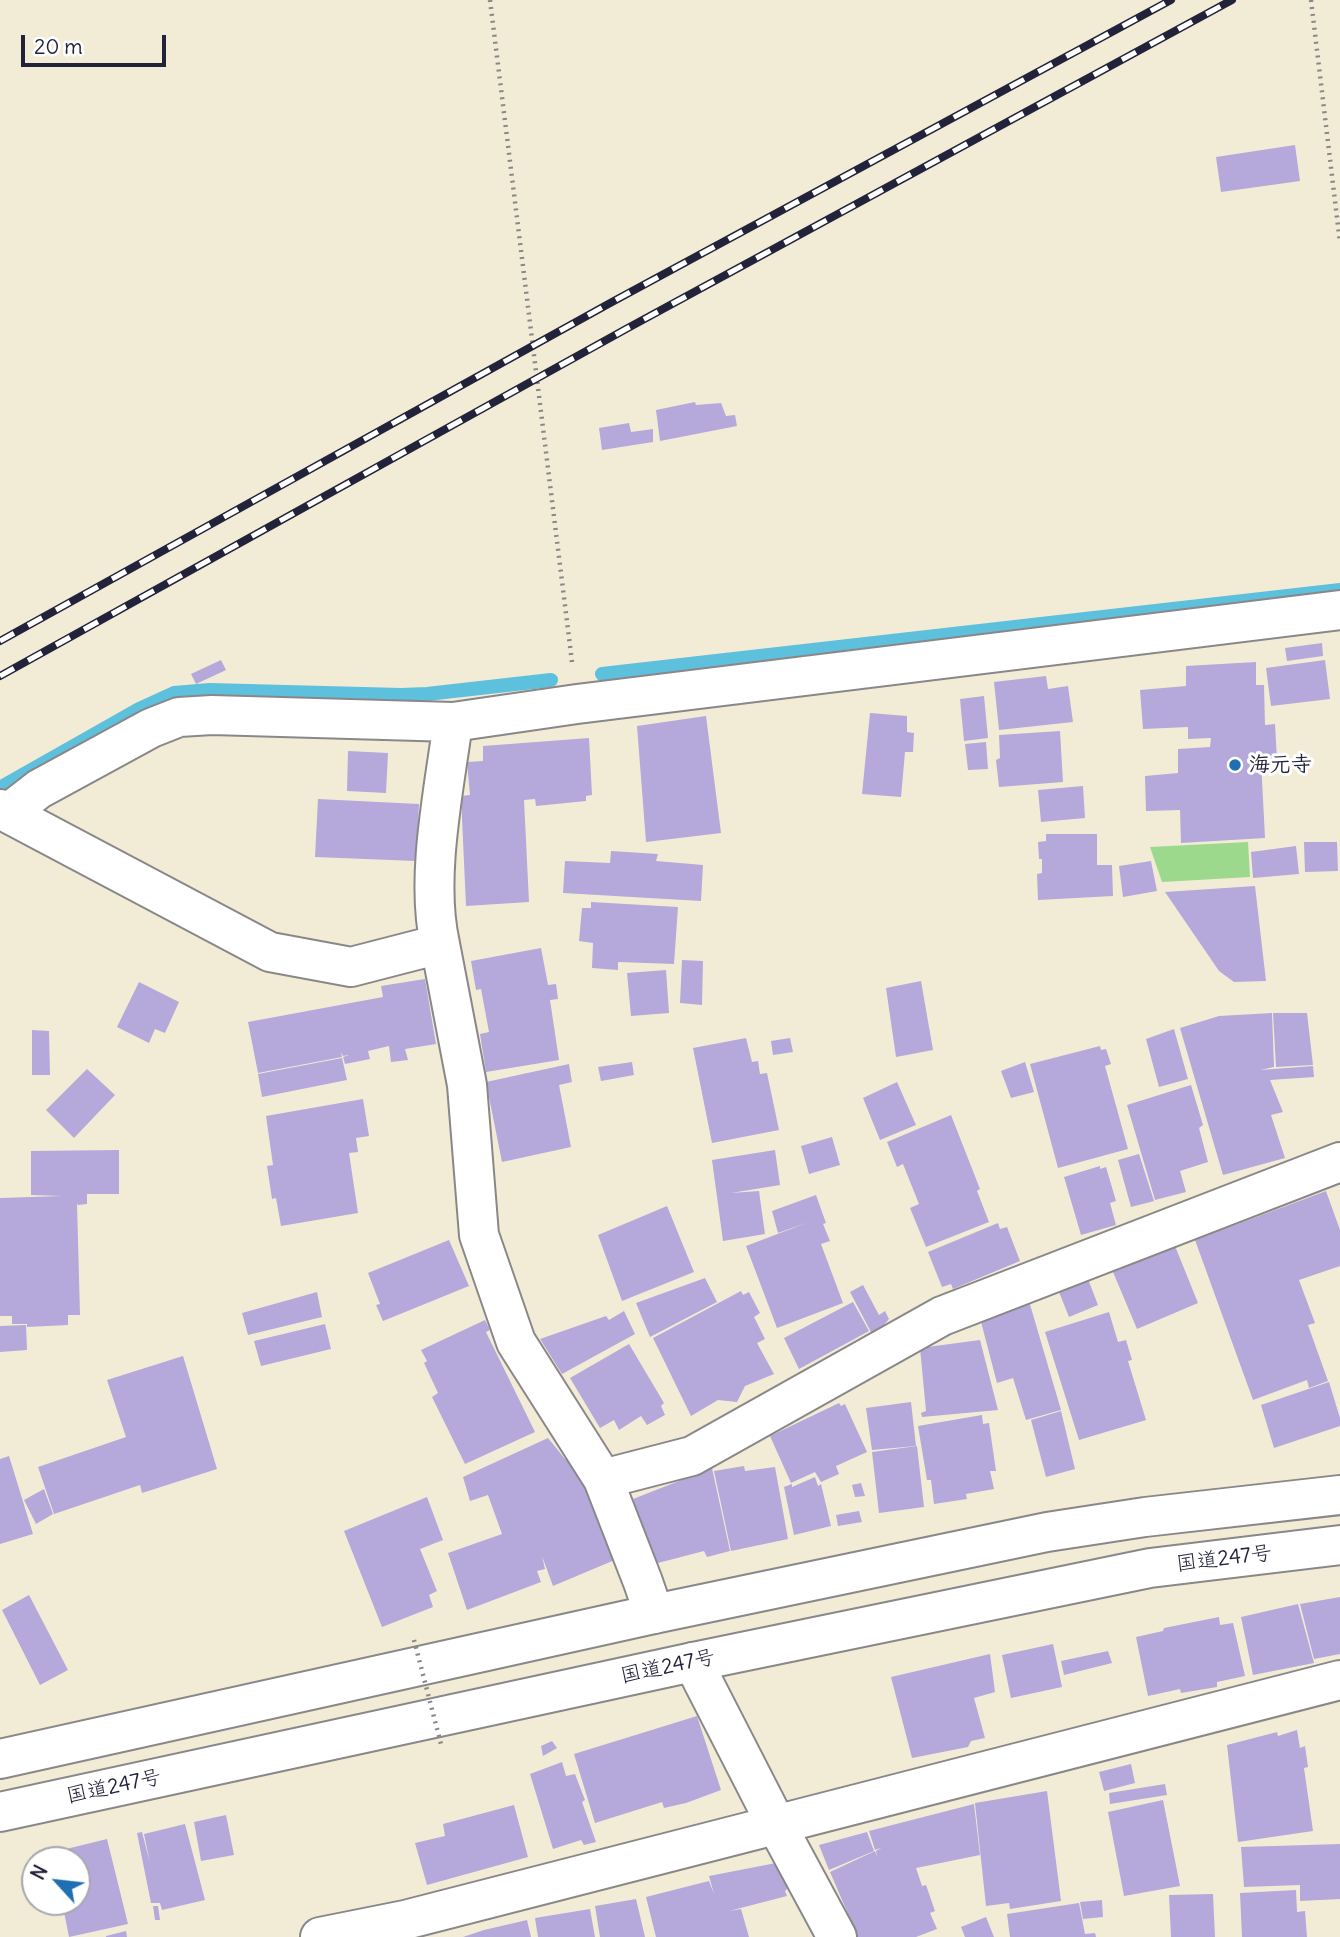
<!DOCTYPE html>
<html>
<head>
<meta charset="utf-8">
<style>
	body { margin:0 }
	#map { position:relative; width:1340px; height:1937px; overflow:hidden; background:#f2ecd7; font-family:Delius,sans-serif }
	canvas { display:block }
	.north { position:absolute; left:21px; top:1846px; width:70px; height:70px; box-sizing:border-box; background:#fff; border:2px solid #a7a7b1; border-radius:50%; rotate:297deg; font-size:19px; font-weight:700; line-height:28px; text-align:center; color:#22223b }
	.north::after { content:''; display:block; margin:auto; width:24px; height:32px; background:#1f6fb2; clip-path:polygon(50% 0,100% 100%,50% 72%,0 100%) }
	.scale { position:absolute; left:21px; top:35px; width:145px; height:32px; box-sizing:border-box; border:4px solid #22223b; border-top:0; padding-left:9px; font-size:21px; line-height:24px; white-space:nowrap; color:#22223b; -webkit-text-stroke:5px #fff; paint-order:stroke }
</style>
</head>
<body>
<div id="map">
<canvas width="1340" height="1937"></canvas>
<div class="north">N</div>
<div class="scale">20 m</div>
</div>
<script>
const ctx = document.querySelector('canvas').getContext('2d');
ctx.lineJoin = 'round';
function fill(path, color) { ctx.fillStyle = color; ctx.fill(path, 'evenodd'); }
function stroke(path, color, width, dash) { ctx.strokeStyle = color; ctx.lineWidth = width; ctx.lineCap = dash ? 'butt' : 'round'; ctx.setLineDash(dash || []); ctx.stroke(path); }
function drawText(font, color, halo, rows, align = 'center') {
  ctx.font = font + ' Delius,"Klee One",sans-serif'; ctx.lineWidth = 6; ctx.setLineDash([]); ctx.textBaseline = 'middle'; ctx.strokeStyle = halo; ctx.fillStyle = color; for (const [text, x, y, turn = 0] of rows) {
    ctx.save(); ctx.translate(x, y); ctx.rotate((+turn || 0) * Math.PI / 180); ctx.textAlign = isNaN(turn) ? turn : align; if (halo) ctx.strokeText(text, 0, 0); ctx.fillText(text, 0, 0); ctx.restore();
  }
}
const green = new Path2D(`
	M1248,842L1250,877L1162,882L1150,847Z`);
const stream = new Path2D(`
	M602,674L1340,590
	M3,786L139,709L174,693L210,690L401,695L427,694L551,680`);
const building = new Path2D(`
	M1295,145L1300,181L1221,192L1216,157Z
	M695,402L696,405L721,403L726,416L735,415L737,426L660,441L656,410Z
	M629,423L631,432L653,429V442L602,450L599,428Z
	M1322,643L1323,656L1287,661L1285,648Z
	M221,660L226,670L196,684L191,674Z
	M1325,660L1330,699L1271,706L1266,668Z
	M1256,662V685H1264L1265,725L1275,724L1277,760H1261L1265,838L1181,843L1180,810L1146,811L1145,776L1178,773V749L1210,747L1211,738L1188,739V727L1143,729L1140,690L1186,686V666Z
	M1046,676L1048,689L1068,686L1073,722L999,730L994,682Z
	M984,696L988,738L964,741L960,699Z
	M870,713L907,716V732L914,733L913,752H905L901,797L862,794Z
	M706,716L721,833L646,842L637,726Z
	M1060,731L1063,782L999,787L996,760L1000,758L999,735Z
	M589,738L592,795L586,796V801L536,806L535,799L524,800L529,902L466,906L461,796L470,795L467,762L483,761V746Z
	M986,742L988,769L968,770L965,744Z
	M348,751L388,753L386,793L347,791Z
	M1083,786L1085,818L1041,822L1038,790Z
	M318,799L419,804L416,861L315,857Z
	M1046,834H1097V865H1112L1113,896L1038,900L1037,874L1042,873V859H1039L1038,842L1046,841Z
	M1304,842H1337L1338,871L1305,872Z
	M1296,846L1299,874L1253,878L1251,852Z
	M611,851L658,854L656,861L703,865L701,901L563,893L565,861L610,863Z
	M1151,861L1157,891L1123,897L1119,866Z
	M1255,886L1266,981L1234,982L1219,971L1165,892Z
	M591,902L678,907L674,964L618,962V970L592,968L593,943L579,941L582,908H591Z
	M541,948L548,985L556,984L558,999L550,1000L559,1060L486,1072L480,1034L489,1032L481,989L476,990L471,961Z
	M682,960L703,961L702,1005L680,1003Z
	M666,970L669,1013L631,1016L627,973Z
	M425,979L436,1044L405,1049L408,1060L391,1062L389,1046L368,1051L370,1059L345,1064L343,1057L349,1055L343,1056L341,1052L342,1057L258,1073L248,1022L383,997L381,986Z
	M921,981L933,1050L896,1057L886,988Z
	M139,982L179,1002L165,1033L155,1029L149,1043L117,1027Z
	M1272,1013L1274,1067L1260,1070L1313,1066L1314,1077L1270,1080L1283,1112L1271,1115L1285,1158L1223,1175L1180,1028L1219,1016Z
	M1273,1013H1307L1313,1065L1276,1067Z
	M1174,1029L1188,1079L1159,1087L1146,1039Z
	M32,1030L49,1031L50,1075H32Z
	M746,1038L752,1062L758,1061L760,1074L767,1073L779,1130L712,1143L693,1048Z
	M790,1038L793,1052L773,1055L771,1041Z
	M1100,1046L1101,1050L1106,1049L1111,1064L1105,1066L1128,1149L1058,1168L1030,1064Z
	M342,1058L347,1080L262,1097L258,1074Z
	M632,1062L634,1075L601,1081L598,1067Z
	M1025,1062L1034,1092L1011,1098L1001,1071Z
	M569,1064L572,1082L559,1085L571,1147L502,1162L486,1082Z
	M87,1069L115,1095L74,1138L46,1110Z
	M897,1082L916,1125L880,1140L863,1098Z
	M1191,1085L1203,1125L1199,1128L1208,1162L1180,1171L1186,1192L1155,1200L1127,1105Z
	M363,1099L369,1136L356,1138L358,1152L349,1153L358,1213L281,1226L276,1198L272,1199L267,1166L273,1165L266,1116Z
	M951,1115L980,1189L977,1191L989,1222L926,1247L910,1208L919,1204L903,1164L897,1167L887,1142Z
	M832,1137L840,1165L809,1174L801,1146Z
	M119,1150V1194H87V1204L78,1205L77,1203L80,1315H68V1325L27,1327V1324H12V1316H0V1198L62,1196L31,1195V1151Z
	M775,1150L780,1185L731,1193L759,1191L765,1234L723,1241L712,1160Z
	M1139,1154L1154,1201L1131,1207L1118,1160Z
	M1100,1166V1169L1106,1167L1116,1201L1110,1203L1116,1225L1081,1235L1064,1177Z
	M1326,1191L1340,1230V1266L1299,1280L1315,1323L1308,1325L1328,1381L1309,1388L1307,1380L1253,1400L1195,1240Z
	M816,1195L826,1223L823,1224L830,1241L821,1244L843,1303L777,1328L746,1246L809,1222L778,1233L772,1211Z
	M667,1206L694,1272L622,1301L598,1235Z
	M998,1223L1000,1229L1007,1227L1020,1261L953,1289L951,1284L942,1287L928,1252Z
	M449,1240L469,1286L383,1321L376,1305L380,1304L368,1273Z
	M1175,1246L1198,1303L1137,1329L1113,1272Z
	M705,1278L717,1302L650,1337L636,1303Z
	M1088,1279L1098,1305L1069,1317L1059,1292Z
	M863,1285L879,1315L885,1311L889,1319L877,1333L869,1338L867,1335L872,1334L850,1292Z
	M741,1291L743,1295L749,1292L760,1313L754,1317L765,1339L757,1343L774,1374L745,1386L737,1402L718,1400L691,1416L653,1338Z
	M317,1292L322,1317L248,1335L242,1313Z
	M1029,1301L1061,1410L1026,1420L1013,1378L997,1383L980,1318Z
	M853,1302L869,1331L799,1369L784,1338Z
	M624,1311L635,1334L562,1374L540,1339L606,1316L609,1320Z
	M1109,1312L1118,1342L1126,1340L1132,1360L1128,1361L1146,1420L1079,1440L1045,1332Z
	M485,1320L490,1330L486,1332L535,1432L465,1464L432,1397L438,1393L424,1363L427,1361L421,1350Z
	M325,1324L331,1349L261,1366L254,1341Z
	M26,1325L27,1350L0,1352V1326Z
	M980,1340L998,1410L922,1417L921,1413L926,1411L920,1348Z
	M629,1344L664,1403L661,1406L665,1415L647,1425L641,1416L619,1430L614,1420L600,1428L570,1378Z
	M183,1356L217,1469L142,1493L140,1485L54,1514L38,1467L126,1437L107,1380Z
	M1329,1382L1340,1418V1426L1274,1448L1261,1405Z
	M911,1402L916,1446L872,1450L866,1408Z
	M839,1403L841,1406L845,1404L867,1452L836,1466L839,1474L821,1482L815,1472L791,1483L770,1436Z
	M1061,1411L1075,1469L1046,1477L1031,1420Z
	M982,1415L983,1424L989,1423L996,1471H990L994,1489L966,1494L967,1499L934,1504L931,1480H927L918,1426Z
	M548,1438L565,1459L567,1458L581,1483L584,1481L617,1559L553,1586L542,1556L545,1569L537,1571L541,1582L467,1610L448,1553L502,1534L488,1495L470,1501L463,1477Z
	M917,1446L924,1507L879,1513L872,1452Z
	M9,1456L33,1534L0,1544V1459Z
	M744,1466L745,1471L775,1467L788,1539L731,1551L714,1471Z
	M712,1468L730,1551L707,1557L704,1551L654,1564L633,1499Z
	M815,1477L818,1486L821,1484L831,1526L794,1535L784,1487L792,1484V1487Z
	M861,1483L865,1496L855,1497L852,1485Z
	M44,1489L53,1514L36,1524L24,1500Z
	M427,1497L443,1540L420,1549L437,1591L429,1595L433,1607L382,1627L344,1531Z
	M859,1511L862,1522L838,1526L836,1515Z
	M29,1595L68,1670L40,1685L2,1610Z
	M1340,1597V1654L1314,1659L1300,1604Z
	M1298,1604L1314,1663L1253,1675L1241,1617Z
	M1219,1617L1220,1625L1233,1623L1245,1676L1217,1682V1687L1181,1693L1180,1689L1148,1696L1136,1637L1163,1631L1164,1628Z
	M1053,1644L1062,1687L1011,1698L1002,1655Z
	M1108,1651L1112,1663L1064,1675L1061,1661Z
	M990,1654L995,1692L974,1698L985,1738L971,1741L968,1747L912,1758L891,1677Z
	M697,1716L721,1790L686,1803L664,1808L662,1802L595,1823L574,1754Z
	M1297,1730L1300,1748L1305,1746L1308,1767L1304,1768L1313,1831L1238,1842L1227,1745L1277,1732L1278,1736Z
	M552,1741L557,1748L543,1756L541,1746Z
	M562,1762L566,1776L575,1774L585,1800L582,1802L596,1842L584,1845L581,1840L553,1849L530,1774Z
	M1131,1764L1135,1783L1104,1791L1099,1772Z
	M1165,1784L1167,1795L1110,1804L1109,1793Z
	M1047,1791L1061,1901L1010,1909L1009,1903L986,1906L975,1803Z
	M1163,1800L1180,1886L1124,1896L1108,1812Z
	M974,1804L980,1855L916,1868L922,1886L926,1885L935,1911L930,1913L937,1929L916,1937H858L830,1872L875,1851L877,1857L876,1851L881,1848L875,1850L869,1831Z
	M514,1805L528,1857L427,1885L415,1843L445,1836L443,1824Z
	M226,1815L234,1855L201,1861L194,1822Z
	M185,1824L205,1900L162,1910L160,1903H151L137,1833L142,1832L150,1863L144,1834Z
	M867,1832L874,1851L829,1870L819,1845Z
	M107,1839L128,1924L69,1937L62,1902H77V1860H55L54,1852Z
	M1340,1844V1899L1300,1901V1885L1244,1887L1241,1847Z
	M776,1863L791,1885L785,1891L787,1896L729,1911L741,1909L749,1937H656L646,1897L709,1881L714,1894L709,1876Z
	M1296,1890L1297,1912L1305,1911L1307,1937H1242L1240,1893Z
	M1213,1894L1215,1937H1171L1169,1895Z
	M636,1899L645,1937H600L595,1906Z
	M1102,1900L1103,1917L1083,1919L1080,1902Z
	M1079,1903L1085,1934L1095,1933L1096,1937H1010L1007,1914Z
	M153,1906H158L160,1920H155Z
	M590,1909L595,1937H538L535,1918Z
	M986,1917L994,1937H965L961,1927Z
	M527,1920L531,1937H463L484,1930Z
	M126,1931L127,1937H106V1936Z`);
const path = new Path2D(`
	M490,0L572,662
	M1311,0L1340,243`);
const minor = new Path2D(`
	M0,809L270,952L351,967L440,944L467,1085L479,1235L516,1342L603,1479L643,1582L654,1614
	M8,813L39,789L151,728L179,717L212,715L453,722L577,704L1340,610
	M440,944C425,878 444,790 453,722
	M603,1479L692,1456L942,1316L1340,1162
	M693,1662L776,1824L837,1937
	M320,1937L405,1920L1340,1680`);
const trunk = new Path2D(`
	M0,1759L654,1614L1047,1532L1145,1517L1340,1495
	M0,1812L693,1662L1150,1568L1340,1545`);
const rail = new Path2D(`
	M0,641L612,302L1171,0
	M0,676L626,329L1232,0`);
const pathBridge = new Path2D(`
	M414,1640L442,1748`);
const markers = [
	[1235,765,7,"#1f6fb2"]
];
const poiNames = [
	["海元寺",1249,765]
];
const streetNames = [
	["国道247号",1224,1559,-7],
	["国道247号",668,1667,-12],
	["国道247号",114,1787,-12]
];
fill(green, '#9cd98d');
stroke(stream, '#5dc0dc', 14);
fill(building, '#b4a9da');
stroke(minor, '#8a8789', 42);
stroke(trunk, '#8a8789', 42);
stroke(path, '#8a8789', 4.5, [2, 5]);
stroke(minor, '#fff', 38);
stroke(trunk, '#fff', 38);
stroke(rail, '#22223b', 8);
stroke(rail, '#fff', 5, [16]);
stroke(pathBridge, '#8a8789', 4.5, [2, 5]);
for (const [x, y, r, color] of markers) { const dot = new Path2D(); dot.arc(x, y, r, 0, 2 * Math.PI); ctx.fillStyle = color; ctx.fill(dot); stroke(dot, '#fff', 2.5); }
drawText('bold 21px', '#22223b', '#fff', poiNames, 'left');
drawText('21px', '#22223b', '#fff', streetNames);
</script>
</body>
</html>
